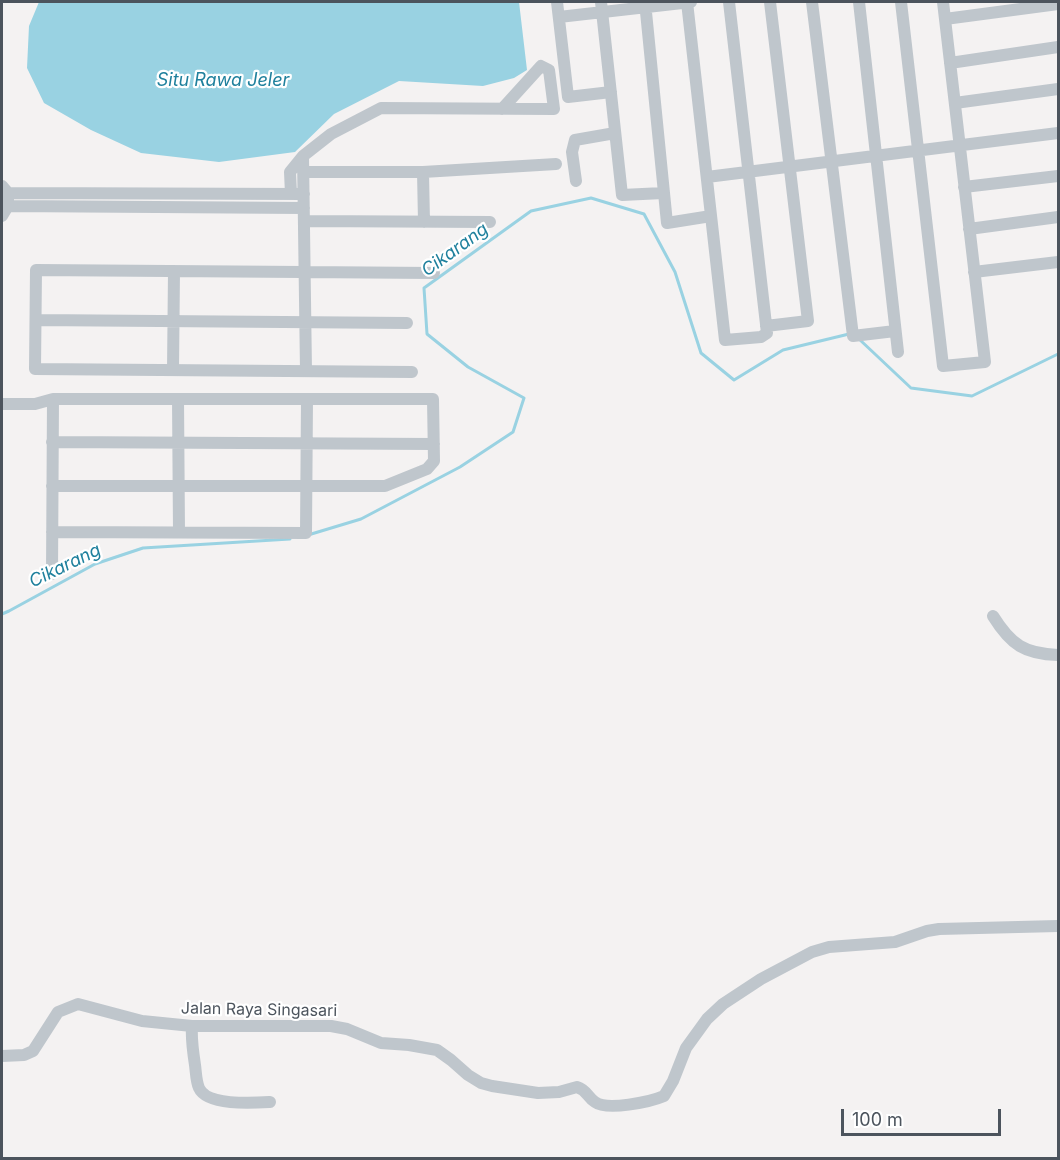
<!DOCTYPE html>
<html>
<head>
<meta charset="utf-8">
<style>
	body { margin:0 }
	#map { position:relative; width:1060px; height:1160px; overflow:hidden; background:#f4f2f2; font-family:Inter,sans-serif }
	canvas { display:block }
	.frame { position:absolute; inset:0; border:3px solid #4c545d; pointer-events:none }
	.scale { position:absolute; left:841px; top:1109px; width:160px; height:27px; box-sizing:border-box; border:3px solid #4c545d; border-top:0; padding-left:8px; font-size:18px; line-height:21px; white-space:nowrap; color:#4c545d; -webkit-text-stroke:4px #fff; paint-order:stroke }
</style>
</head>
<body>
<div id="map">
<canvas width="1060" height="1160"></canvas>
<div class="frame"></div>
<div class="scale">100 m</div>
</div>
<script>
const ctx = document.querySelector('canvas').getContext('2d');
ctx.lineJoin = 'round';
function fill(path, color) { ctx.fillStyle = color; ctx.fill(path, 'evenodd'); }
function stroke(path, color, width, dash) { ctx.strokeStyle = color; ctx.lineWidth = width; ctx.lineCap = dash ? 'butt' : 'round'; ctx.setLineDash(dash || []); ctx.stroke(path); }
function drawText(font, color, halo, rows, align = 'center') {
  ctx.font = font + ' Inter,sans-serif'; ctx.lineWidth = 4.5; ctx.setLineDash([]); ctx.textBaseline = 'middle'; ctx.strokeStyle = halo; ctx.fillStyle = color; for (const [text, x, y, turn = 0] of rows) {
    ctx.save(); ctx.translate(x, y); ctx.rotate((+turn || 0) * Math.PI / 180); ctx.textAlign = isNaN(turn) ? turn : align; if (halo) ctx.strokeText(text, 0, 0); ctx.fillText(text, 0, 0); ctx.restore();
  }
}
const water = new Path2D(`
	M39,2H519L527,70L514,78L483,86L399,81L334,114L295,152L219,162L141,153L91,130L44,103L27,68L29,26Z`);
const stream = new Path2D(`
	M859,339L911,388L972,396L1058,354
	M308,535L361,519L460,467L513,432L524,398L468,367L427,334L424,288L531,211L591,198L644,214L675,272L701,353L734,380L783,350L849,334
	M2,614L9,611L95,564L143,548L290,539`);
const minor = new Path2D(`
	M557,2L568,97L611,92
	M601,2L622,195L663,193
	M645,2L667,223L711,216
	M687,2L725,340L761,337L767,333L729,2
	M812,2L853,336L895,331
	M859,2L898,352
	M901,2L943,366L985,362L943,2
	M559,17L691,2
	M945,19L1058,4
	M950,63L1058,47
	M955,103L1058,89
	M303,172H423L556,164
	M423,172L424,222
	M707,177L1058,133
	M576,181L572,152L575,140L615,133
	M2,186L8,193V206L2,216
	M964,187L1058,176
	M8,193L304,194
	M291,194L290,172L303,156
	M8,206L304,208
	M304,221L490,222
	M969,229L1058,217
	M974,272L1058,262
	M36,320L407,323
	M766,326L808,321L770,2
	M173,370L174,271
	M306,371L303,156L331,134L381,108L554,109L549,70L541,66L502,109
	M412,372L35,369L36,270L434,273
	M178,399L179,532
	M2,404H35L53,399H433L434,461L427,469L385,486H52
	M52,442L434,444
	M52,532L306,533L307,399
	M52,574L53,399
	M993,616C1011,645 1025,654 1058,655
	M192,1026C191,1039 193,1052 195,1065C196,1072 196,1081 199,1088C207,1106 253,1103 270,1102
	M2,1056L24,1055L33,1051L58,1012L78,1004L142,1021L192,1026H331L347,1029L381,1043L409,1045L437,1050L451,1060L468,1075L481,1083L492,1086L538,1093L559,1092L577,1087C587,1090 587,1097 595,1102C607,1111 650,1102 664,1096L673,1081L686,1048L707,1019L723,1004L761,979L812,952L829,947L895,942L927,931L939,929L1058,926`);
const streetNames = [
	["Jalan Raya Singasari",259,1010,1]
];
const waterNames = [
	["Situ Rawa Jeler",223,81],
	["Cikarang",455,250,-36],
	["Cikarang",65,566,-26]
];
fill(water, '#99d2e2');
stroke(stream, '#99d2e2', 3);
stroke(minor, '#bfc6cc', 12);
drawText('16px', '#4c545d', '#fff', streetNames);
drawText('italic 18px', '#1f809d', '#fff', waterNames);
</script>
</body>
</html>
